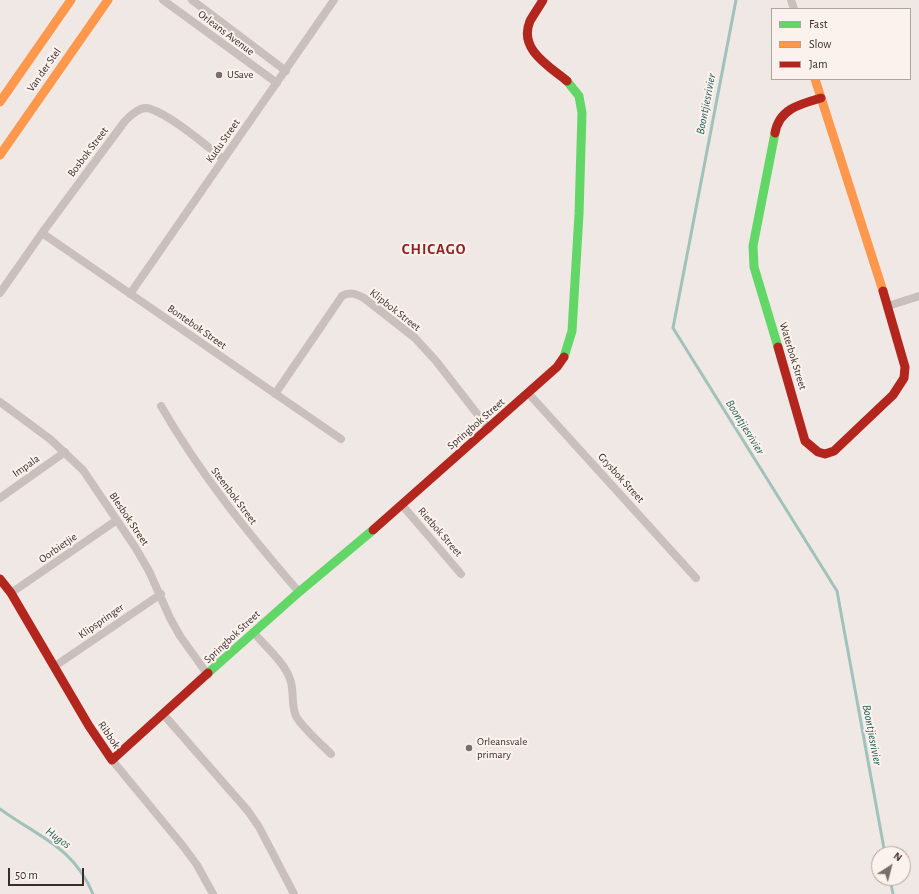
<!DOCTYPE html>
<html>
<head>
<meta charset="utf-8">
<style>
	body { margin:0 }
	#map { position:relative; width:919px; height:894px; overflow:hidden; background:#f0e8e5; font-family:"Alegreya Sans",sans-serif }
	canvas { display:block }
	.legend { position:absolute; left:771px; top:8px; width:140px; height:72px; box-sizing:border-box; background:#fbf2ee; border:1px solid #aea3a0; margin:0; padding:5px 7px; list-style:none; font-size:12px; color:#3b2c2b }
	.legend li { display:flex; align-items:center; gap:8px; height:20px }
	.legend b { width:20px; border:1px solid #aea3a0 }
	.north { position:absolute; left:871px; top:846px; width:40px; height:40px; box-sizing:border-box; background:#fbf2ee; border:1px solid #aea3a0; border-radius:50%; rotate:36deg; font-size:11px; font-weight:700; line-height:16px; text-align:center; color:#3b2c2b }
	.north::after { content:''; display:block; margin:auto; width:14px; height:18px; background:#7a6e6c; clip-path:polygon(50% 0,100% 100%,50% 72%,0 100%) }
	.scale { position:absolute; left:8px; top:868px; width:76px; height:18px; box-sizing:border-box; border:2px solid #3b2c2b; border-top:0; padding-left:5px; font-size:12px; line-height:14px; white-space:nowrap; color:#3b2c2b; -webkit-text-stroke:3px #fbf2ee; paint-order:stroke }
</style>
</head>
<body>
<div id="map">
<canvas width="919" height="894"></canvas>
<ul class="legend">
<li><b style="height:5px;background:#63d668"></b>Fast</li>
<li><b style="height:5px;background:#ff974d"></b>Slow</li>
<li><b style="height:5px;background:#b3261e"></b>Jam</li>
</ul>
<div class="north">N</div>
<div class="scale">50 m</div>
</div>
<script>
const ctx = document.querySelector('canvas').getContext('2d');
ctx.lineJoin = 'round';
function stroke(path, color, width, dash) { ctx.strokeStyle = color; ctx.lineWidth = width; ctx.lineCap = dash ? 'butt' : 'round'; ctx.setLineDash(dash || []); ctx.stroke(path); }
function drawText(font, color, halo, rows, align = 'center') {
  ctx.font = font + ' "Alegreya Sans",sans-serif'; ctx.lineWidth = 4; ctx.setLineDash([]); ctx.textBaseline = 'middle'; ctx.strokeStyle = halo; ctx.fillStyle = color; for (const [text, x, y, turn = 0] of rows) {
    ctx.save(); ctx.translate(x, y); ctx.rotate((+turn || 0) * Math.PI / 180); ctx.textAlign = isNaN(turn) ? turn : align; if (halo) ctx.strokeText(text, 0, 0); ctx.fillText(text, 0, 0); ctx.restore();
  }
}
const stream = new Path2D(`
	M736,0L673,328L837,591L885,854
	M0,809C38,837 73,846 93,894
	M890,878L893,894`);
const street = new Path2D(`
	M163,0L277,83
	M192,0L286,71
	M791,0L794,9
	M42,233L341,439
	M0,293L42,233L125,121C130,116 138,108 146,108C165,110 207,146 223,159
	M130,294L334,0
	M888,306L919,296
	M275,394L342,296C350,291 356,294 364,298L415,338L436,361L489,429
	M529,394L696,578
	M0,402L50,439L83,470L135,547L149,571L170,618L180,636L208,675
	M161,406C201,475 247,532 299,592
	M0,498L65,452
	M402,505L461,574
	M11,593L117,520
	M254,633C266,647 284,662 290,679C295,692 290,706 297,718C306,731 320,743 331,754
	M55,666L161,594
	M164,715L248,811L259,827L294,894
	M112,760L183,846L197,865L213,894`);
const fast = new Path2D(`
	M775,133L753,246L754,267L778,347
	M564,357L572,331L579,214L582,113L579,96L567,81
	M208,673L299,592L373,530`);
const slow = new Path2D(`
	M815,79L883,291
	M0,102L71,0
	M0,155L108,0`);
const jam = new Path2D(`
	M543,0C539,7 534,14 530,21C518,49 549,66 567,81
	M775,133C779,109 800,104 821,98
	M778,347L805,441L818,452L825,454L834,451L893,395L904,378L905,367L883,291
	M373,530L557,367L564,357
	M0,579L11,593L89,726L112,760L208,673`);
const markers = [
	[219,75,4,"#7a6e6c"],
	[469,748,4,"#7a6e6c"]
];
const streetNames = [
	["Orleans Avenue",226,33,37],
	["Van der Stel",44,70,-55],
	["Kudu Street",223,141,-55],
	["Bosbok Street",88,152,-53],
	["Klipbok Street",395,310,38],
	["Bontebok Street",197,327,35],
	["Waterbok Street",793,356,73],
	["Springbok Street",476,424,-41],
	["Impala",26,466,-35],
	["Grysbok Street",621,478,48],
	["Steenbok Street",234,496,53],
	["Blesbok Street",129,519,56],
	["Rietbok Street",440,532,49],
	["Oorbietjie",58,548,-35],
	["Klipspringer",101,621,-35],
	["Springbok Street",232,637,-43],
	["Ribbok",109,735,56]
];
const poiNames = [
	["USave",227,75],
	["Orleansvale",477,742],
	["primary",477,755]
];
const waterNames = [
	["Boontjiesrivier",706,104,-79],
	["Boontjiesrivier",745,427,58],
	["Boontjiesrivier",872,735,79],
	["Hugos",58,838,36]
];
const districtNames = [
	["CHICAGO",434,249]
];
stroke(stream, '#a1c2bb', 3);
stroke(street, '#c9c0be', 8);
stroke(fast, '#63d668', 9);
stroke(slow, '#ff974d', 9);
stroke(jam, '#b3261e', 9);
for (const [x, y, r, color] of markers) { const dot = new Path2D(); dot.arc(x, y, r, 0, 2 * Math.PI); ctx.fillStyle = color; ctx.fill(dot); stroke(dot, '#fbf2ee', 1.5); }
drawText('11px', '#3b2c2b', '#fbf2ee', streetNames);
drawText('11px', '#3b2c2b', '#fbf2ee', poiNames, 'left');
drawText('italic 12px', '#1f5e54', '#fbf2ee', waterNames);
ctx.letterSpacing = '1px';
drawText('bold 15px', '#8c2322', '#fbf2ee', districtNames);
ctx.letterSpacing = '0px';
</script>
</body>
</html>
